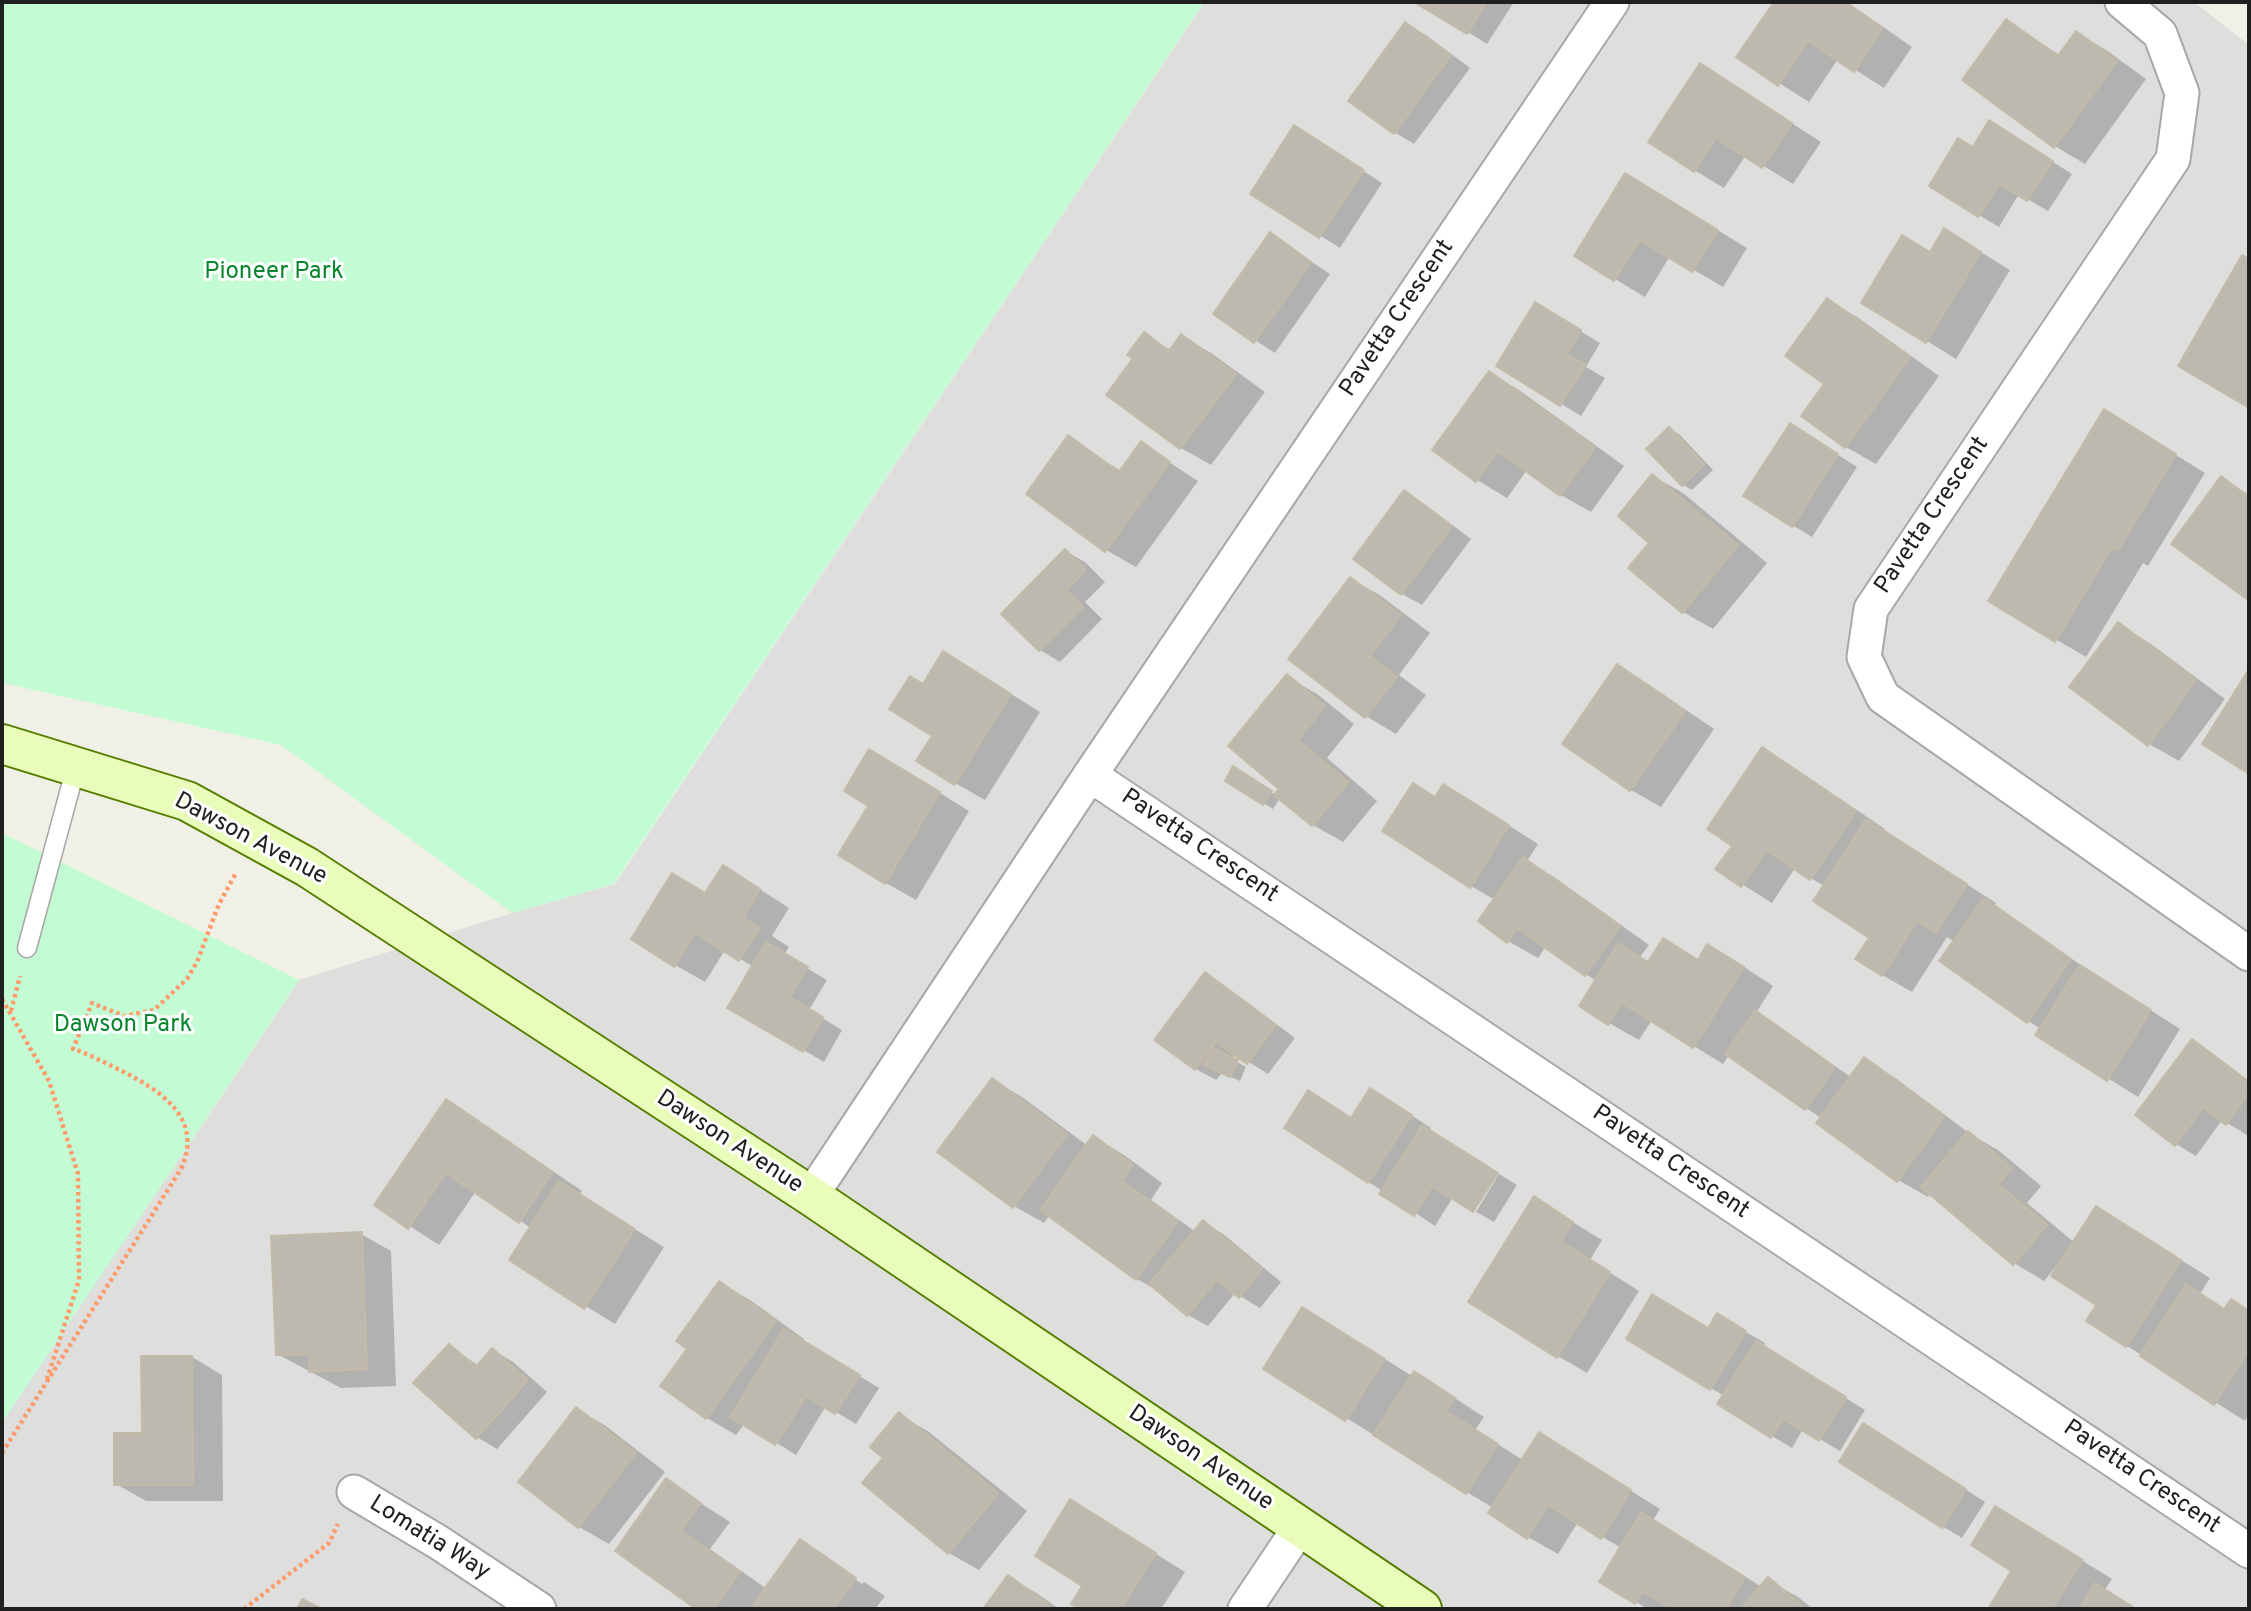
<!DOCTYPE html>
<html>
<head>
<meta charset="utf-8">
<style>
	body { margin:0 }
	#map { position:relative; width:2251px; height:1611px; overflow:hidden; background:#f1f0e7; font-family:Overpass,sans-serif }
	canvas { display:block }
	.frame { position:absolute; inset:0; border:4px solid #202020; pointer-events:none }
</style>
</head>
<body>
<div id="map">
<canvas width="2251" height="1611"></canvas>
<div class="frame"></div>
</div>
<script>
const ctx = document.querySelector('canvas').getContext('2d');
ctx.lineJoin = 'round';
function fill(path, color) { ctx.fillStyle = color; ctx.fill(path, 'evenodd'); }
function stroke(path, color, width, dash) { ctx.strokeStyle = color; ctx.lineWidth = width; ctx.lineCap = dash ? 'butt' : 'round'; ctx.setLineDash(dash || []); ctx.stroke(path); }
function drawText(font, color, halo, rows, align = 'center') {
  ctx.font = font + ' Overpass,sans-serif'; ctx.lineWidth = 6; ctx.setLineDash([]); ctx.textBaseline = 'middle'; ctx.strokeStyle = halo; ctx.fillStyle = color; for (const [text, x, y, turn = 0] of rows) {
    ctx.save(); ctx.translate(x, y); ctx.rotate((+turn || 0) * Math.PI / 180); ctx.textAlign = isNaN(turn) ? turn : align; if (halo) ctx.strokeText(text, 0, 0); ctx.fillText(text, 0, 0); ctx.restore();
  }
}
const residential = new Path2D(`
	M1204,2H2194L2249,45V1609H2V1423L299,980L512,913L615,884Z`);
const park = new Path2D(`
	M2,2H1204L614,884L512,913L281,745L2,683Z
	M2,833L299,980L2,1423Z`);
const shadow = new Path2D(`
	M1420,2H1514L1487,44Z
	M1776,2H1847L1912,47L1884,88L1838,59L1809,102L1738,57Z
	M2007,21L2061,56L2077,33L2106,50L2146,79L2085,164L2055,146Z
	M1406,24L1426,35L1470,68L1414,144L1394,132Z
	M1701,65L1821,142L1793,184L1746,155L1724,188L1694,170Z
	M2009,134L2072,174L2048,211L2019,194L1999,227L1979,215L1974,149Z
	M1314,139L1382,183L1340,248L1253,193Z
	M1655,192L1747,248L1723,287L1670,256L1645,297L1576,256Z
	M1270,235L1330,274L1275,353L1215,314Z
	M1974,248L2010,270L1956,359L1927,341Z
	M2243,257L2249,261V406L2180,366Z
	M1827,300L1857,317L1939,376L1876,464L1846,447L1803,416L1826,383Z
	M1556,316L1600,343L1586,367L1605,378L1581,416L1498,365Z
	M1144,335L1171,350L1181,336L1211,353L1265,392L1211,465L1181,448L1109,394L1135,358Z
	M1489,373L1519,390L1624,466L1591,512L1561,495L1527,470L1507,498L1477,480Z
	M1669,429L1679,434L1713,470L1692,490L1683,485Z
	M2134,429L2205,473L2148,566L2143,563L2086,657L1990,601Z
	M1810,437L1857,467L1812,537L1792,525Z
	M1068,438L1121,471L1141,444L1198,481L1136,567L1106,550L1028,494Z
	M1653,476L1683,493L1767,563L1713,629L1683,612L1631,568L1651,542Z
	M2221,479L2249,495V599L2174,544Z
	M1404,493L1424,504L1471,539L1422,605L1402,594L1355,559Z
	M1065,551L1085,562L1105,582L1085,602L1102,619L1060,662L1040,650L1003,614Z
	M1351,579L1381,596L1430,633L1399,675L1426,695L1396,734L1366,716L1290,658Z
	M2118,624L2148,642L2225,699L2179,761L2149,744Z
	M1618,667L1648,684L1714,729L1661,807L1631,790Z
	M974,671L1040,712L985,800L955,783L935,735L924,685Z
	M2249,673V771L2205,743Z
	M1287,677L1317,694L1354,724L1327,758L1377,801L1343,842L1313,825L1280,798L1273,809L1227,780L1234,769L1276,795L1281,788Z
	M1763,749L1793,767L1885,829L1884,831L1996,903L1994,906L2100,978L2180,1029L2138,1097L2037,1034L2041,1029L2028,1021L1955,942L1947,937L1912,992L1882,975L1872,937L1824,886L1795,868L1772,903L1718,869L1734,846Z
	M900,768L969,811L916,900L886,883L871,805Z
	M1436,799L1473,803L1538,844L1527,861L1554,877L1649,945L1640,957L1649,963L1699,961L1738,963L1773,986L1756,1013L1851,1077L1864,1059L1894,1077L1973,1136L1998,1150L2041,1186L2027,1203L2075,1243L2097,1208L2210,1278L2200,1294L2226,1310L2231,1301L2249,1312V1414L2245,1421L2088,1321L2098,1304L2059,1263L2044,1281L2014,1263L1931,1193L1928,1197L1898,1180L1821,1118L1729,1055L1723,1064L1652,1020L1639,1040L1609,1023L1596,981L1546,946L1538,958L1508,941L1495,900L1471,886Z
	M753,885L789,908L772,936L789,947L784,955L827,980L809,1010L842,1030L824,1062L730,1007L754,967L725,950L705,982L675,965L706,895Z
	M1205,974L1225,986L1295,1038L1268,1074L1236,1054L1232,1059L1246,1067L1240,1081L1222,1073L1216,1080L1196,1069L1157,1039Z
	M2192,1041L2212,1053L2249,1081V1131L2247,1135L2222,1120L2196,1156L2176,1144Z
	M992,1080L1022,1097L1088,1146L1094,1137L1124,1155L1162,1183L1151,1200L1196,1232L1203,1222L1223,1234L1281,1282L1260,1308L1235,1293L1208,1326L1188,1315L1162,1293L1137,1279L1050,1215L1044,1223L1014,1206Z
	M446,1102L476,1119L582,1191L579,1195L664,1247L615,1324L511,1260L531,1228L476,1191L439,1245L377,1205Z
	M1391,1102L1431,1128L1429,1131L1453,1197L1435,1226L1287,1128L1352,1120Z
	M1499,1174L1517,1185L1494,1222L1476,1212Z
	M1535,1199L1602,1240L1590,1260L1639,1291L1587,1373L1558,1356Z
	M361,1234L391,1251L396,1386L341,1388L277,1354Z
	M720,1283L750,1300L804,1339L803,1342L879,1388L856,1424L826,1406L796,1455L745,1423L736,1435L707,1418L690,1349Z
	M1718,1316L1765,1343L1763,1347L1865,1410L1840,1451L1803,1429L1792,1448L1772,1436L1724,1396L1628,1338L1709,1330Z
	M1332,1326L1412,1376L1414,1373L1444,1391L1484,1417L1475,1430L1523,1460L1540,1434L1660,1509L1653,1520L1762,1587L1768,1580L1798,1597L1813,1609H1648L1601,1581L1621,1548L1578,1522L1558,1554L1528,1537L1493,1508L1265,1368Z
	M449,1346L479,1366L493,1350L513,1362L547,1392L497,1449L477,1437Z
	M192,1357L222,1375L223,1501H146L116,1484Z
	M576,1409L606,1426L665,1472L609,1544L579,1527L521,1482Z
	M900,1415L929,1432L1027,1511L979,1570L949,1553L864,1483L885,1457Z
	M1884,1437L1985,1502L1962,1538L1942,1526Z
	M666,1481L730,1522L710,1549L767,1589L801,1541L828,1557V1560L862,1584L864,1582L885,1596L875,1609H699L617,1551Z
	M1071,1501L1185,1572L1161,1609H1083L1074,1603L1084,1586Z
	M2026,1526L2112,1579L2104,1591L2134,1609H1990L2014,1570Z
	M1008,1577L1038,1594L1059,1609H985Z`);
const building = new Path2D(`
	M1418,2H1487L1467,34L1417,4Z
	M1774,2H1845L1883,28L1854,72L1808,41L1778,86L1736,57Z
	M2006,19L2058,56L2076,31L2117,61L2054,148L1962,80Z
	M1405,22L1451,55L1394,134L1348,101Z
	M1700,63L1792,123L1762,168L1716,138L1694,172L1648,142Z
	M1989,120L2053,161L2027,201L1999,184L1978,217L1929,186L1958,138L1973,147Z
	M1294,125L1364,170L1319,238L1250,194Z
	M1625,173L1718,230L1692,272L1640,240L1614,281L1574,256Z
	M1944,228L1981,252L1926,343L1861,303L1902,235L1930,252Z
	M1270,232L1311,262L1254,343L1213,314Z
	M2242,255L2249,259V408L2178,366Z
	M1827,298L1910,357L1845,448L1801,416L1824,384L1785,356Z
	M1535,302L1581,330L1567,354L1586,365L1560,406L1496,366Z
	M1144,332L1169,351L1181,334L1236,374L1180,449L1106,395L1133,358L1127,355Z
	M1489,371L1595,447L1560,496L1498,451L1476,482L1432,450Z
	M2104,409L2176,454L2118,550L2112,547L2055,642L1988,601Z
	M1790,423L1838,454L1792,527L1743,496Z
	M1669,427L1704,464L1682,486L1646,449Z
	M1068,435L1119,472L1141,441L1170,462L1105,552L1026,494Z
	M1652,474L1738,545L1682,613L1628,568L1649,543L1618,516Z
	M2221,476L2249,497L2248,600L2171,544Z
	M1404,490L1452,526L1401,595L1353,559Z
	M1065,549L1086,570L1066,590L1083,607L1039,651L1001,614Z
	M1350,577L1401,615L1370,656L1397,677L1365,718L1288,659Z
	M2118,622L2196,680L2148,746L2069,687Z
	M943,651L1011,694L954,785L916,761L932,736L889,709L910,676L923,684Z
	M1617,664L1685,711L1630,791L1562,744Z
	M2249,669V774L2202,744Z
	M1287,674L1325,706L1298,740L1348,782L1312,826L1274,795L1279,789L1228,746Z
	M1762,747L1856,811L1810,880L1766,850L1741,887L1715,869L1732,846L1707,829Z
	M869,749L940,792L885,884L838,855L868,806L844,791Z
	M1233,766L1272,791L1263,805L1225,781Z
	M1413,783L1435,797L1443,784L1509,825L1470,888L1382,831Z
	M1866,819L1967,884L1936,933L1917,921L1882,976L1855,959L1869,938L1813,901Z
	M1523,857L1620,926L1585,976L1517,928L1507,943L1478,921Z
	M723,865L760,889L743,918L760,928L739,961L695,933L674,967L631,939L672,873L705,893Z
	M1984,898L2071,959L2027,1023L1939,961Z
	M1663,938L1698,960L1707,944L1744,967L1693,1048L1622,1003L1608,1025L1579,1006L1618,943L1648,962Z
	M766,942L808,967L790,997L823,1017L803,1052L727,1008Z
	M2080,965L2151,1010L2107,1081L2035,1035Z
	M1205,972L1276,1025L1247,1064L1216,1042L1195,1070L1154,1040Z
	M1755,1010L1835,1067L1805,1110L1725,1054Z
	M2192,1039L2249,1082V1093L2226,1125L2203,1107L2175,1146L2135,1115Z
	M1213,1048L1238,1060L1230,1077L1204,1065Z
	M1864,1057L1945,1116L1897,1182L1816,1123Z
	M992,1078L1067,1134L1013,1208L937,1152Z
	M1370,1088L1412,1115L1368,1183L1284,1128L1308,1090L1351,1118Z
	M446,1099L553,1172L519,1223L446,1173L408,1229L374,1205Z
	M1422,1125L1498,1173L1473,1212L1432,1186L1414,1216L1379,1194Z
	M1968,1131L2012,1168L1998,1184L2047,1225L2013,1265L1921,1187Z
	M1093,1135L1133,1165L1122,1181L1178,1221L1136,1280L1040,1210Z
	M559,1181L635,1229L584,1309L509,1260Z
	M1534,1196L1573,1222L1561,1241L1610,1272L1557,1358L1468,1302Z
	M2096,1206L2181,1260L2126,1347L2086,1321L2096,1305L2051,1276Z
	M1203,1220L1262,1269L1239,1298L1217,1279L1187,1316L1149,1284Z
	M362,1232L367,1369L309,1372V1354L276,1355L271,1236Z
	M719,1281L776,1321L706,1419L660,1386L687,1349L676,1341Z
	M2186,1284L2224,1309L2231,1299L2249,1311V1350L2214,1405L2140,1356Z
	M1652,1294L1708,1328L1717,1313L1746,1331L1710,1390L1626,1339Z
	M1302,1307L1385,1359L1345,1421L1263,1369Z
	M784,1329L860,1375L835,1414L806,1396L775,1445L730,1417Z
	M1756,1341L1846,1397L1819,1441L1783,1419L1771,1438L1717,1404Z
	M449,1344L476,1367L492,1348L528,1380L476,1439L413,1383Z
	M141,1356H192L193,1485H114V1433H142Z
	M1414,1371L1455,1398L1446,1411L1498,1444L1466,1494L1373,1435Z
	M576,1407L636,1453L578,1528L518,1482Z
	M899,1412L998,1493L948,1554L862,1483L883,1458L870,1447Z
	M1863,1423L1966,1489L1942,1528L1839,1462Z
	M1539,1432L1631,1490L1601,1539L1548,1505L1527,1539L1488,1513Z
	M666,1478L701,1503L681,1531L740,1572L714,1609H696L615,1551Z
	M1070,1499L1156,1553L1121,1609H1080L1071,1604L1082,1586L1035,1556Z
	M1995,1506L2083,1560L2052,1609H1988L2011,1571L1971,1545Z
	M1641,1512L1745,1577L1726,1609H1672L1642,1591L1635,1604L1599,1582Z
	M800,1539L856,1578L834,1609H750Z
	M1008,1575L1055,1609H983Z
	M1768,1577L1806,1609H1741Z
	M2095,1583L2136,1609H2079Z
	M302,1599L322,1609H297Z`);
const path = new Path2D(`
	M2,999L49,1081L78,1174L79,1280L47,1379
	M11,1011L20,976
	M2,1453L181,1169C205,1117 158,1089 118,1069C103,1062 89,1054 73,1049L92,1003L124,1016L154,1010L187,979L197,962L219,904L236,873
	M244,1609L329,1543L338,1524`);
const lane = new Path2D(`
	M27,948L76,767`);
const street = new Path2D(`
	M2122,2L2160,34L2182,93L2173,159L1871,609L1864,657L1883,697L2249,954
	M1090,775L2249,1551
	M811,1196L1090,775L1612,2
	M354,1492L438,1542L539,1609
	M1245,1609L1300,1527`);
const secondary = new Path2D(`
	M2,744L187,801L307,867L811,1196L1422,1609`);
const parkNames = [
	["Pioneer Park",274,273],
	["Dawson Park",123,1026]
];
const streetNames = [
	["Pavetta Crescent",1398,319,-56],
	["Pavetta Crescent",1933,516,-56],
	["Dawson Avenue",250,840,28],
	["Pavetta Crescent",1199,847,34],
	["Dawson Avenue",729,1143,33],
	["Pavetta Crescent",1670,1163,34],
	["Dawson Avenue",1200,1459,34],
	["Pavetta Crescent",2141,1478,34],
	["Lomatia Way",429,1539,32]
];
fill(residential, '#dededd');
fill(park, '#c3fcd4');
fill(shadow, '#0003');
fill(building, '#beb9af');
stroke(building, '#c4baa8', 2);
stroke(lane, '#a7a7a7', 21);
stroke(street, '#a7a7a7', 37);
stroke(secondary, '#557f00', 42);
stroke(path, '#ff9a6a', 4.5, [3.5, 3.5]);
stroke(lane, '#fff', 18);
stroke(street, '#fff', 33);
stroke(secondary, '#eafcb9', 38);
drawText('24px', '#07862d', '#fff', parkNames);
drawText('24px', '#202020', '#fff', streetNames);
</script>
</body>
</html>
